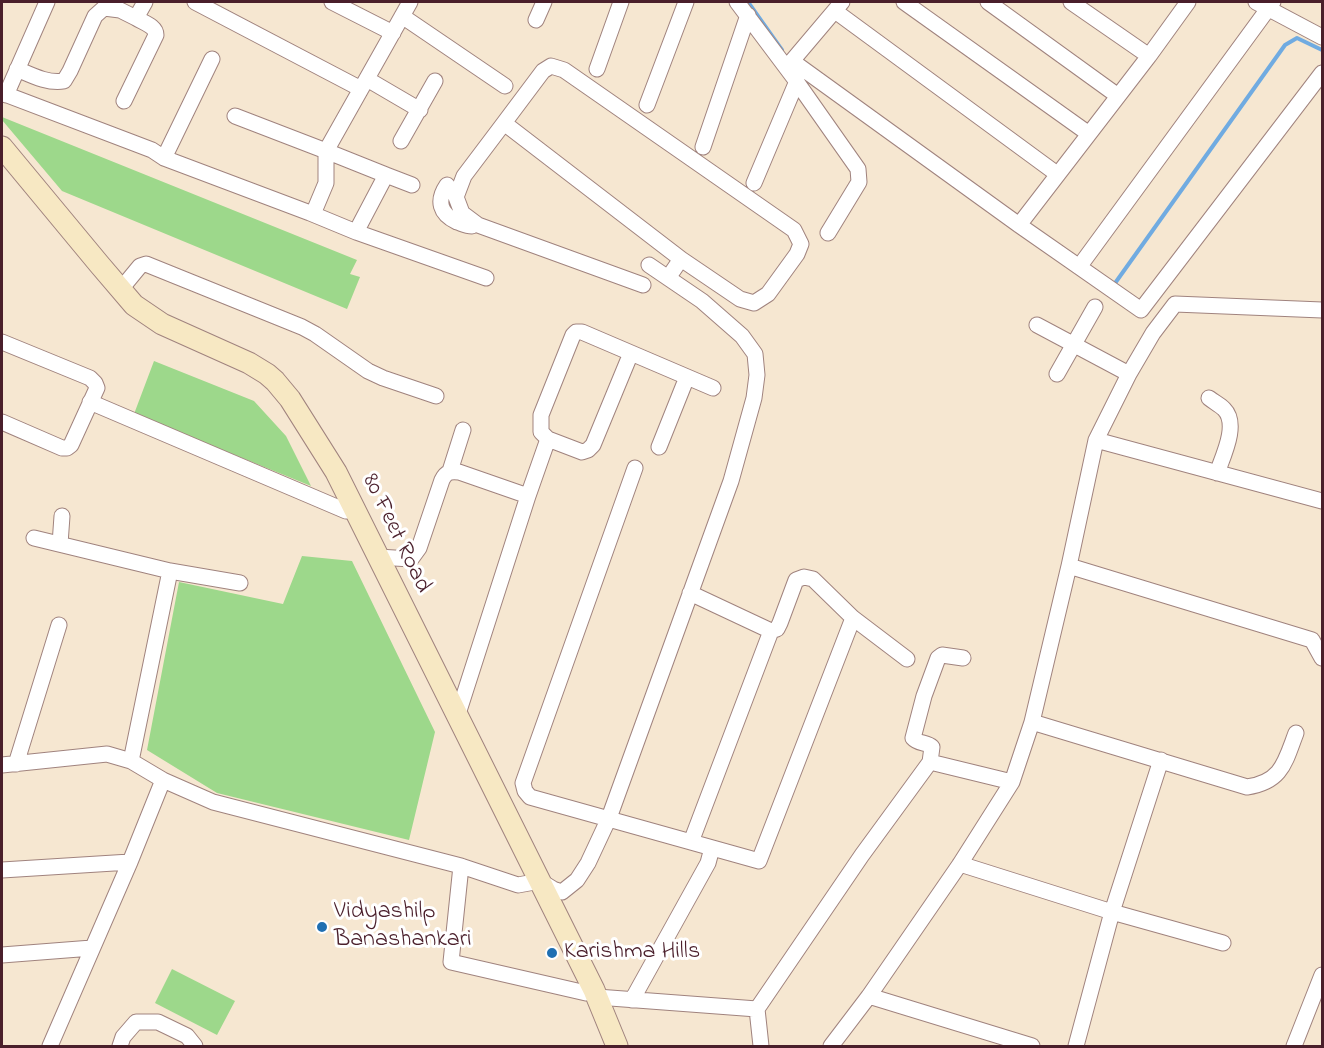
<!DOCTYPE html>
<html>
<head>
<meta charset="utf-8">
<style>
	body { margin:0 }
	#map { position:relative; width:1324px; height:1048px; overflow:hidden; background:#f6e7d1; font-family:"Indie Flower",sans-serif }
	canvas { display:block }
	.frame { position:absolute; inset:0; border:3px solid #4a1f2b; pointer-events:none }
</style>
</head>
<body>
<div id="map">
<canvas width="1324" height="1048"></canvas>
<div class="frame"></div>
</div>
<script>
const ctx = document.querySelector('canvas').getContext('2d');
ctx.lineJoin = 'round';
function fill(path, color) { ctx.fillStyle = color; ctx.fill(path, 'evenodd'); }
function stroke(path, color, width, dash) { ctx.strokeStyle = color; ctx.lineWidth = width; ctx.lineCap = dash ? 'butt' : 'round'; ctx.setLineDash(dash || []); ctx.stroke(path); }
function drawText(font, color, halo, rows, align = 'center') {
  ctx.font = font + ' "Indie Flower",sans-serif'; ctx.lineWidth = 6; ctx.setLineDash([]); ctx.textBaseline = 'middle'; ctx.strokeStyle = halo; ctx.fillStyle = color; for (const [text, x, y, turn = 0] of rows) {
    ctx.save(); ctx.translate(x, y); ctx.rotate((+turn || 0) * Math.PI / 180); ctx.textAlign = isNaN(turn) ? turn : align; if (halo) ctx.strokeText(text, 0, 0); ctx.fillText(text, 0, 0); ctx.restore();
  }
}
const green = new Path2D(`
	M2,117L357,260L350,274L360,277L347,309L62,191L2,120Z
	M154,361L254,401L286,436L311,486L134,414Z
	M302,556L352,561L435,732L409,840L217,793L147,750L179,582L283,604Z
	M172,969L235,1001L217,1035L155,1003Z`);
const stream = new Path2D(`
	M748,2L782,50
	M1113,286L1285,45L1297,38L1322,50`);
const street = new Path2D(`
	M195,2L361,89
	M332,2L393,33
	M737,2L794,78L858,169L859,182L828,233
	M842,2L792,61L1019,225L1141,310L1322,73
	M904,2L1089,134
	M988,2L1118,96
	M1071,2L1149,56
	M1256,2L1322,37
	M835,11L1057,174
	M402,16L505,86
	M536,20L544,2
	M17,69C31,75 48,84 64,81L70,71L95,16L104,8L120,10L136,18L145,2
	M597,69L621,2
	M367,79L420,110
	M2,93L131,142L152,150L164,158L310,213L356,232L386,175L326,151L410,2
	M6,95L47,2
	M124,101L156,35C156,26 144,23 136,18
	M647,105L686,2
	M235,116L326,151V183L313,214
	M504,123L464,176L456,197L462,213L478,225L643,285
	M401,141L435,81
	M703,147L748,15
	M164,158L212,59
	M386,175L412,185
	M754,183L797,81
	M447,185C436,201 440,214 457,222C463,224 466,226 472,226
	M1019,225L1149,56L1188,2
	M356,232L486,278
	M1079,267L1273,2
	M668,278L681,259L740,299L754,303L768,294L797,254L801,244L794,230L564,70L551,66L543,71L504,123L681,259
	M121,289L140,266L146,264L302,327L315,334L368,371L383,378L436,396
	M1037,325L1129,374
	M2,342L90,378L95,383L97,388L71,445L67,448H62L2,422
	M1057,374L1095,307
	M1209,398C1214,402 1220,405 1224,409C1239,424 1223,456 1217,473
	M90,402L346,511
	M548,439L582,452L588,450L593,445L631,353
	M1096,440L1322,501
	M659,447L687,377
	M635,468L523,783L525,791L530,797L759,861L853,618
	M450,471L463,430
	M34,538L170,571L131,761
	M60,544L62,516
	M378,557L411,559L419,548L442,480C446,472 450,471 459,472L528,496
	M1069,566L1096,440L1129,374L1153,333L1175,304L1322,310
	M170,571L240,583
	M690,593L771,631L777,629L780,623L796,580L804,577L813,579L853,618L907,659
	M457,717L528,496L548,439L541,432V415L573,335L576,332H582L713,388
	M1032,722L1247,787C1282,782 1285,762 1296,733
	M930,762L932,747C927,742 918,744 913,738L924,696L938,658L942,655L963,658
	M16,764L59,625
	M2,765L107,754L131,761L163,780L213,802L461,866L518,885L540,881L553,889L562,892L577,880L588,863L609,818L731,481L754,398L757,375L755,354L742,336L702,301L649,265
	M691,842L771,631
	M960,864L1112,912L1223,943
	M461,866L451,962L586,993
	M2,870L130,862
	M2,955L92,948
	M869,996L1032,1046
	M597,997L757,1009L761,1046
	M632,1000L708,863L712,848
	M757,1009L862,855L930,762L1012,782
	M50,1046L130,862L163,780
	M120,1046L123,1037L136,1022H158L187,1036L195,1046
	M831,1046L869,996L960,864L1012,782L1032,722L1069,566L1312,640L1322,658
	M1076,1046L1112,912L1161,760
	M1294,1046L1322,975`);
const secondary = new Path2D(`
	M2,147L99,264L134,305L162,324L249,363L267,374L275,381L290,399L336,472L594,990L617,1046`);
const markers = [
	[322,927,6,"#1f6fb2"],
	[552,953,6,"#1f6fb2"]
];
const streetNames = [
	["80 Feet Road",395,534,64]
];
const poiNames = [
	["Vidyashilp",334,913],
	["Banashankari",334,941],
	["Karishma Hills",564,953]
];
fill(green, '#9dd88b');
stroke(stream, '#70abe1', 4);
stroke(street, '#a0837e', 17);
stroke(secondary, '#a0837e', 23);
stroke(street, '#fff', 15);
stroke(secondary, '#f7e8c3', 21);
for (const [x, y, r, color] of markers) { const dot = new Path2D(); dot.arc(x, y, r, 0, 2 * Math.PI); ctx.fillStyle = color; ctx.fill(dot); stroke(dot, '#fff', 2); }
drawText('24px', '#4a1f2b', '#fff', streetNames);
drawText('24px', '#4a1f2b', '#fff', poiNames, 'left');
</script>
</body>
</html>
